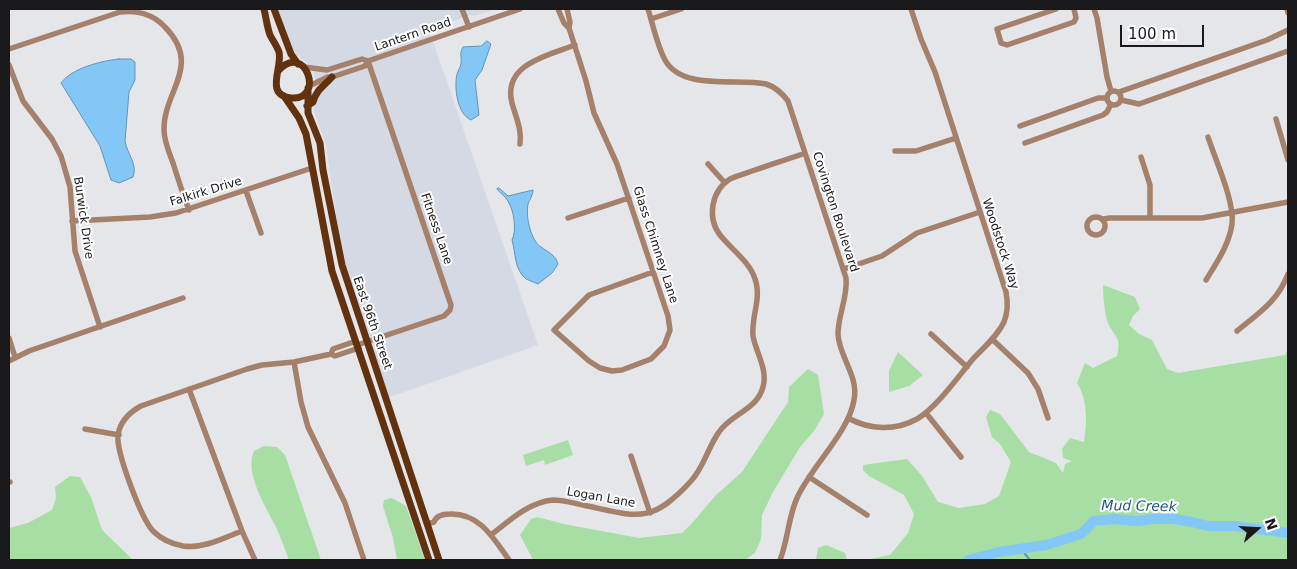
<!DOCTYPE html>
<html>
<head>
<meta charset="utf-8">
<style>
	body { margin:0 }
	#map { position:relative; width:1297px; height:569px; overflow:hidden; background:#e4e6ea; font-family:"DejaVu Sans",sans-serif }
	canvas { display:block }
	.frame { position:absolute; inset:0; border:10px solid #19191b; pointer-events:none }
	.north { position:absolute; left:1232px; top:504px; width:50px; height:50px; -webkit-text-stroke:4px #fff; paint-order:stroke; rotate:71deg; font-size:14px; font-weight:700; line-height:20px; text-align:center; color:#19191b }
	.north::after { content:''; display:block; margin:auto; width:18px; height:22px; background:#19191b; clip-path:polygon(50% 0,100% 100%,50% 72%,0 100%) }
	.scale { position:absolute; left:1120px; top:25px; width:84px; height:22px; box-sizing:border-box; border:2px solid #19191b; border-top:0; padding-left:6px; font-size:15px; line-height:18px; white-space:nowrap; color:#19191b; -webkit-text-stroke:4px #fff; paint-order:stroke }
</style>
</head>
<body>
<div id="map">
<canvas width="1297" height="569"></canvas>
<div class="frame"></div>
<div class="north">N</div>
<div class="scale">100 m</div>
</div>
<script>
const ctx = document.querySelector('canvas').getContext('2d');
ctx.lineJoin = 'round';
function fill(path, color) { ctx.fillStyle = color; ctx.fill(path, 'evenodd'); }
function stroke(path, color, width, dash) { ctx.strokeStyle = color; ctx.lineWidth = width; ctx.lineCap = dash ? 'butt' : 'round'; ctx.setLineDash(dash || []); ctx.stroke(path); }
function drawText(font, color, halo, rows, align = 'center') {
  ctx.font = font + ' "DejaVu Sans",sans-serif'; ctx.lineWidth = 4; ctx.setLineDash([]); ctx.textBaseline = 'middle'; ctx.strokeStyle = halo; ctx.fillStyle = color; for (const [text, x, y, turn = 0] of rows) {
    ctx.save(); ctx.translate(x, y); ctx.rotate((+turn || 0) * Math.PI / 180); ctx.textAlign = isNaN(turn) ? turn : align; if (halo) ctx.strokeText(text, 0, 0); ctx.fillText(text, 0, 0); ctx.restore();
  }
}
const built = new Path2D(`
	M277,9H497L475,16L470,15L429,30L538,345L387,398L342,257L326,145L314,112L315,76L313,71L306,62L296,54L289,41Z`);
const green = new Path2D(`
	M1103,285L1135,297L1140,309L1133,316L1129,325L1139,334L1152,340L1167,369L1178,373L1285,355L1288,348V560H866L890,555L908,533L914,514L904,495L869,476L863,470V465L907,459L922,476L938,502L959,508L985,504L999,496L1011,462L1000,444L992,437L986,417L990,410L1000,414L1029,452L1056,463L1063,473L1065,464L1072,461L1063,458L1062,449L1070,438L1084,442C1087,421 1088,401 1077,383L1085,363L1093,368L1117,356C1123,333 1110,336 1106,316C1104,306 1103,295 1103,285Z
	M898,352L923,375L909,386L889,392V371Z
	M808,369L818,375L824,414L814,431L800,447L773,492L762,515L761,539L755,553L745,560H533L520,535L531,519L537,517L564,524L639,538L682,533L694,521L715,496L742,472L788,402L789,387Z
	M568,440L573,455L545,465L544,460L526,466L523,455Z
	M264,446L277,447L285,455L321,560H289C285,549 281,538 276,527C266,507 244,473 254,451Z
	M70,476L80,477L91,497L102,530L133,560H9V528L28,523L52,510L56,498L55,487Z
	M392,498L406,506L425,560H397L393,538L383,506L384,500Z
	M826,545L845,553L847,560H816L818,548Z`);
const water = new Path2D(`
	M487,41L491,44L482,70L475,80L479,115L471,120C457,114 454,87 457,74C458,70 461,67 461,63C462,56 459,54 463,47L481,46Z
	M119,59H131L135,62V80L129,92L125,141C127,154 138,164 133,177L119,183L111,180L100,146L61,83C72,68 101,61 119,59Z
	M499,188L508,196L533,190C533,195 530,199 528,204C526,216 529,229 534,239C540,251 555,251 558,264L552,273L538,284C534,282 530,281 526,279C514,269 516,254 512,240C517,230 514,211 508,201C505,196 500,193 497,189Z`);
const stream = new Path2D(`
	M1023,549L1025,554L1030,560`);
const river = new Path2D(`
	M968,560L999,552L1046,545L1081,534L1094,521L1114,519L1136,521L1153,519H1173L1192,522L1208,526H1234L1288,533`);
const minor = new Path2D(`
	M462,9L469,27
	M558,9L564,23L569,28
	M567,9L570,22L569,28L586,81L594,113L617,164L668,316L670,330L664,346L651,359L622,370L612,371L600,368L589,361L554,330L589,295L653,272
	M648,9C653,25 657,45 665,60C682,91 737,78 766,84C776,87 782,93 788,101L846,278C848,297 838,315 838,334C839,357 859,376 854,400C849,432 811,467 797,498C788,518 788,540 780,560
	M1056,9L997,29L1001,43L1007,45L1074,22L1076,18L1074,9
	M1094,9L1097,18L1107,77L1111,91
	M1287,9L1288,13
	M651,19L681,9
	M9,49L120,12C136,10 153,14 165,27C203,66 163,91 164,130C164,141 169,152 173,163C178,179 183,194 189,210
	M9,65L23,101L52,139L61,156L70,187L75,251L100,327
	M304,67L327,70L362,59L368,61
	M309,86L328,77H332L365,66L368,61L520,9
	M1107 98a7 7 0 1 1 14 0a7 7 0 1 1-14 0Z
	M1119,92L1267,40L1288,30
	M1121,100L1139,104L1288,51
	M1276,119L1288,160
	M1020,126L1098,98H1107
	M1025,143L1103,115L1107,112L1111,104
	M520,144C522,129 516,118 512,103C502,64 549,55 575,45
	M895,151H916L956,138
	M1141,157L1150,185V218
	M708,164L725,183
	M246,191L261,233
	M1087 226a9 9 0 1 1 18 0a9 9 0 1 1-18 0Z
	M568,218L629,198
	M1103,219L1110,218H1202L1288,202
	M72,221L150,217L176,213L312,168
	M844,269L882,256L917,233L980,212
	M1206,280C1217,262 1229,245 1232,224C1235,202 1215,159 1208,137
	M1237,331C1259,313 1278,301 1288,274
	M931,334L967,367
	M9,338L15,357
	M992,339L1028,373L1038,389L1048,418
	M357,345L444,316L450,310L451,305L368,61
	M331,354L333,349L356,341
	M9,361L29,351L183,298
	M294,362L301,402L308,427L345,503L364,560
	M189,389L242,531L255,560
	M926,413L961,457
	M848,418C870,430 895,431 917,419C936,408 958,377 972,360C983,348 997,337 1004,322C1008,312 1008,302 1006,292L935,72L921,39L911,9
	M85,429L119,435
	M631,456L650,513
	M809,477L867,515
	M9,482H10
	M427,524L434,522C436,516 443,514 450,514C480,513 494,539 509,560
	M242,531C224,538 203,549 183,546C172,544 161,539 153,531C141,518 116,452 118,435C120,422 130,412 141,406L247,369L262,365L294,362L331,354L335,356L359,348
	M491,535C509,521 529,502 553,500C563,500 573,503 583,505C636,516 650,526 691,481C704,467 708,447 719,432C731,414 757,410 763,387C768,369 756,353 753,336C751,317 762,298 755,279C750,262 731,249 720,235C707,218 711,191 730,179C738,175 747,173 755,170C772,164 789,159 805,153`);
const major = new Path2D(`
	M264,9C266,17 267,27 270,35C273,41 277,46 279,52C283,67 264,95 291,98C326,101 305,40 278,71
	M274,9L291,54L298,64
	M308,88V113L320,143L323,170L342,265L439,560
	M284,96L299,118L306,134L332,271L429,560
	M307,106L313,102C316,90 324,86 332,77`);
const streetNames = [
	["Lantern Road",413,35,-19],
	["Falkirk Drive",206,192,-17],
	["Covington Boulevard",835,212,72],
	["Burwick Drive",83,218,82],
	["Fitness Lane",436,229,71],
	["Woodstock Way",1000,244,72],
	["Glass Chimney Lane",655,245,72],
	["East 96th Street",372,323,71],
	["Logan Lane",601,498,10]
];
const waterNames = [
	["Mud Creek",1139,507,1]
];
fill(built, '#d4d9e4');
fill(green, '#a7dea4');
fill(water, '#83c7f7');
stroke(water, '#6393b5', 1);
stroke(stream, '#6393b5', 2);
stroke(river, '#83c7f7', 10);
stroke(minor, '#a5816b', 5.5);
stroke(major, '#62320f', 7);
drawText('12px', '#19191b', '#fff', streetNames);
drawText('italic 14px', '#16587f', '#fff', waterNames);
</script>
</body>
</html>
